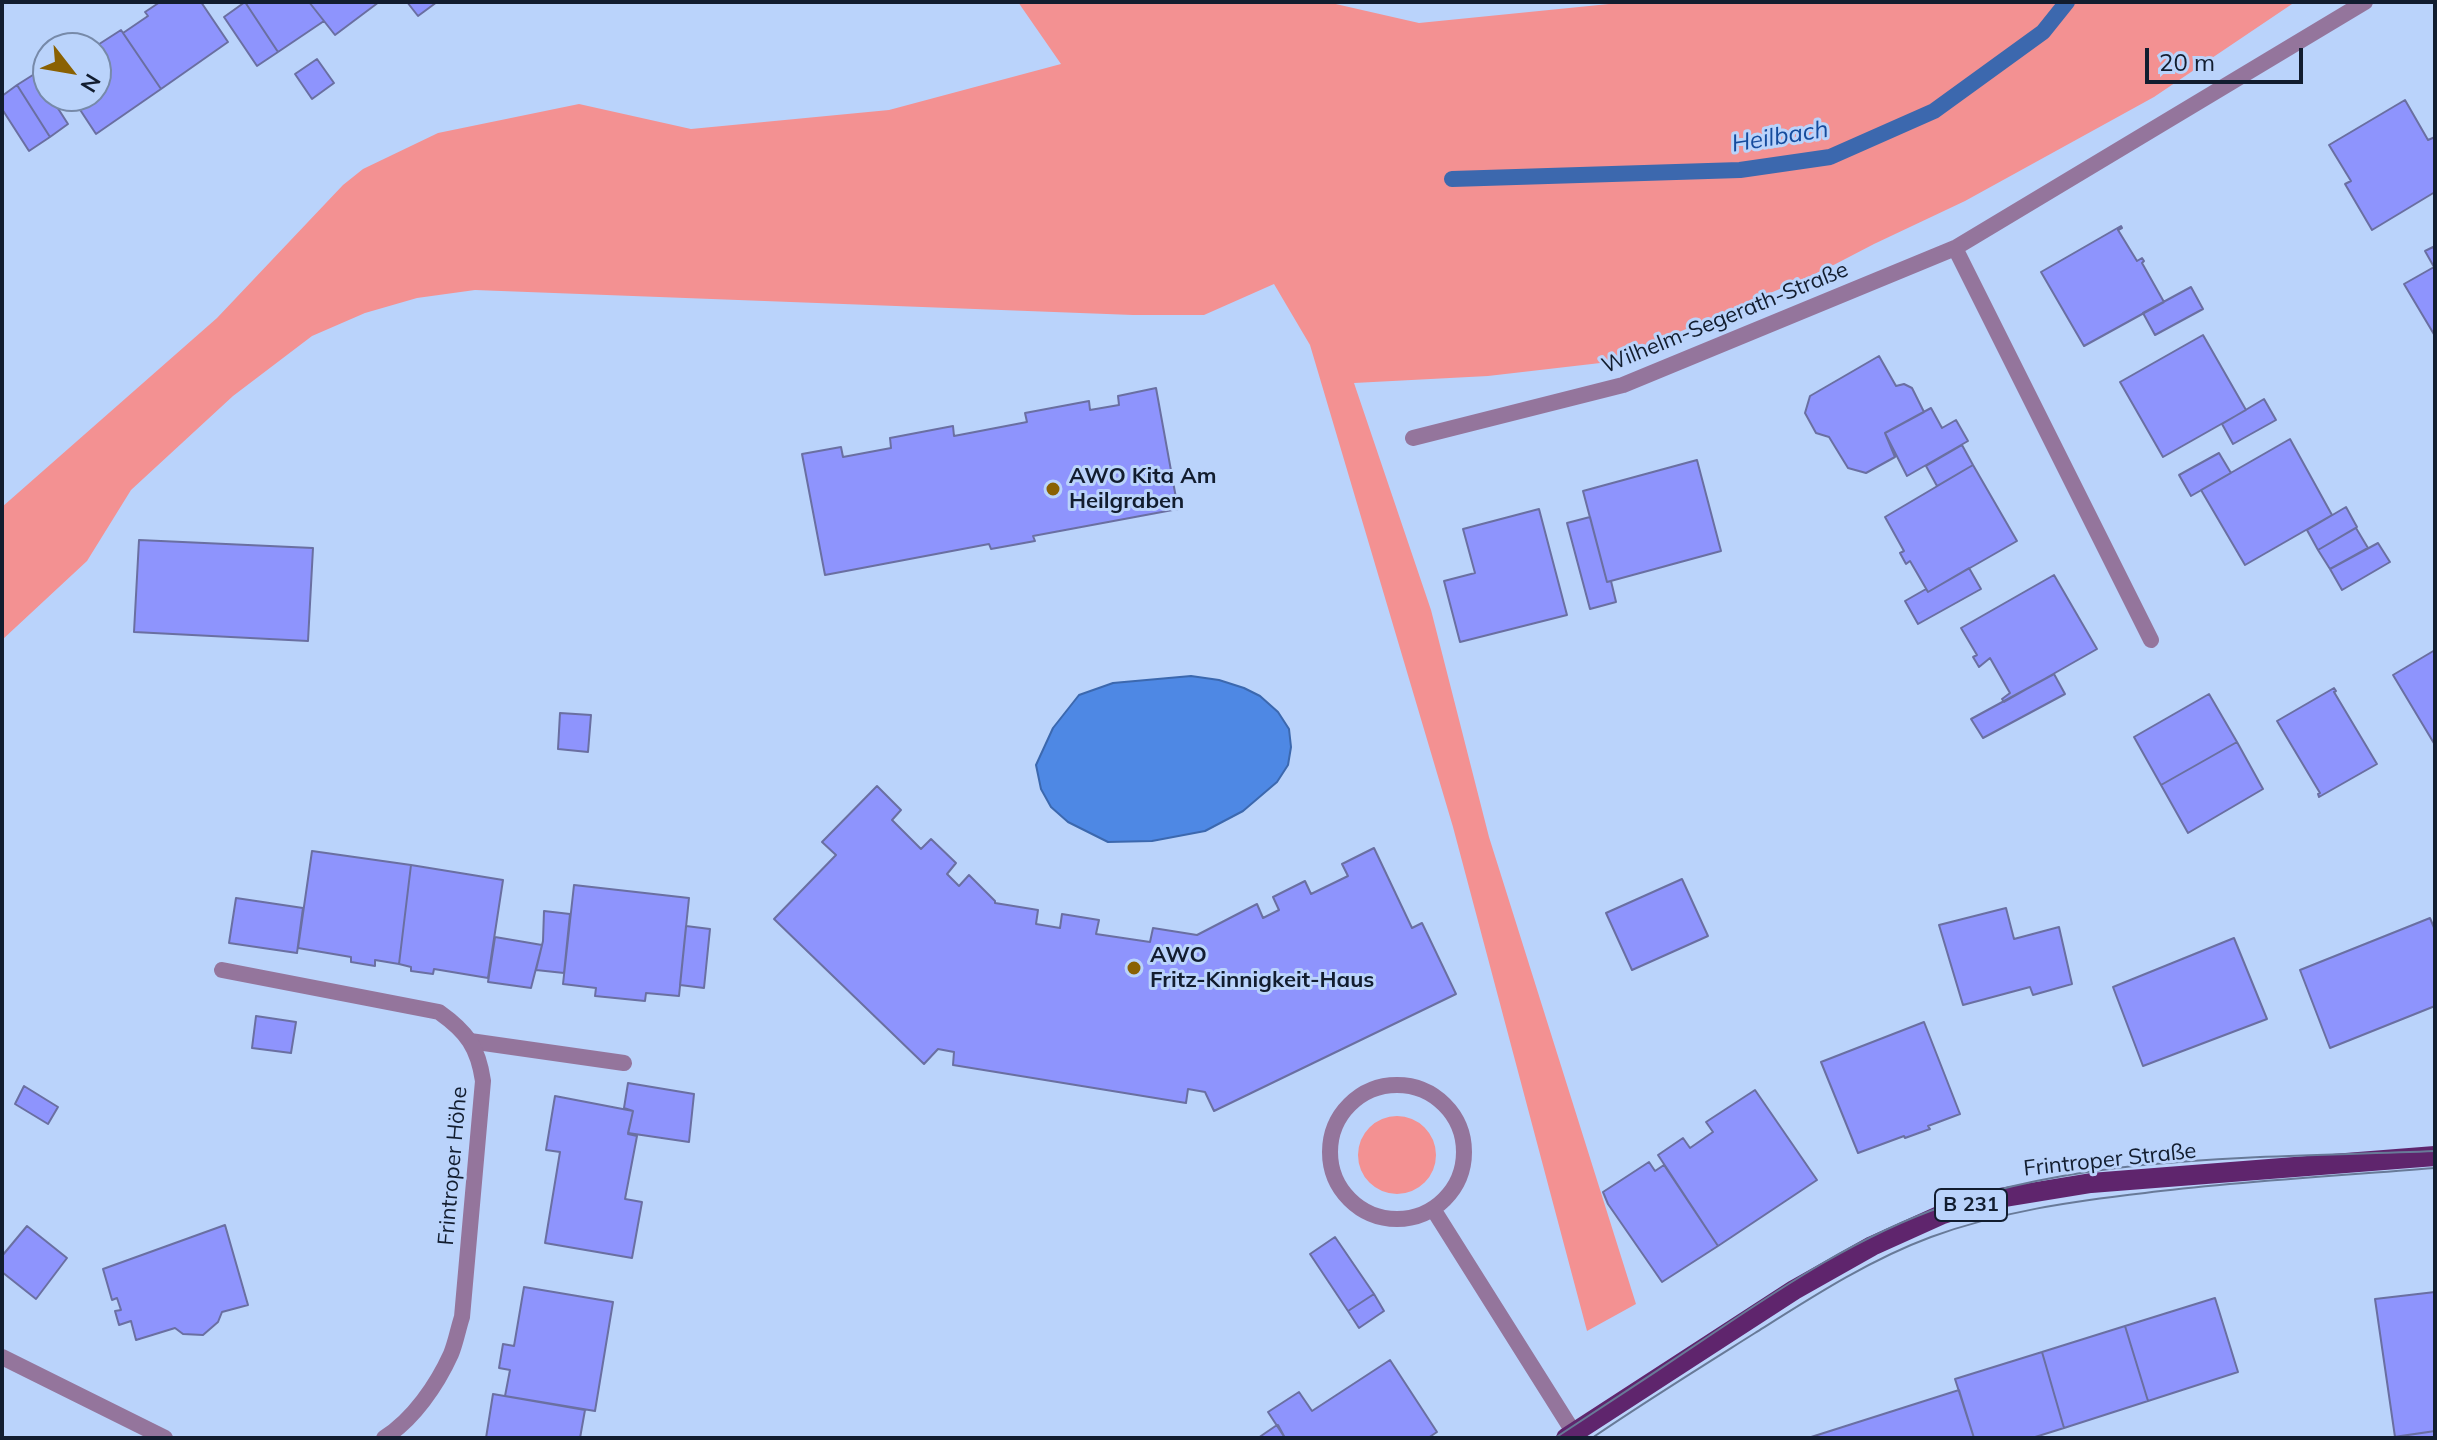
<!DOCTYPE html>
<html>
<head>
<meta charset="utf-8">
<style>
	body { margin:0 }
	#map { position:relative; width:2437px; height:1440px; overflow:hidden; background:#bad3fb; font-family:Mulish,sans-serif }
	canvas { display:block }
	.frame { position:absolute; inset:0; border:4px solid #121d2f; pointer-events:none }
	.north { position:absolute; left:32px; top:32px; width:80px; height:80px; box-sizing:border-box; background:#bad3fb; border:2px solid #778aa9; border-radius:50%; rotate:121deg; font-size:22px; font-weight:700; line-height:32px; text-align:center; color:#121d2f }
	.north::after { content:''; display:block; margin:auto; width:28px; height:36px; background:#8a6102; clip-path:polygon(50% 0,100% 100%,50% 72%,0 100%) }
	.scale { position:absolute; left:2145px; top:48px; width:158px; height:36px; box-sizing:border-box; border:4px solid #121d2f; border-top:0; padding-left:10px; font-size:24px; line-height:28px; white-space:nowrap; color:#121d2f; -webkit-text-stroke:6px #bad3fb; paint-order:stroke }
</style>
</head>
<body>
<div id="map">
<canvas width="2437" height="1440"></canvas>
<div class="frame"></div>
<div class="north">N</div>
<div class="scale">20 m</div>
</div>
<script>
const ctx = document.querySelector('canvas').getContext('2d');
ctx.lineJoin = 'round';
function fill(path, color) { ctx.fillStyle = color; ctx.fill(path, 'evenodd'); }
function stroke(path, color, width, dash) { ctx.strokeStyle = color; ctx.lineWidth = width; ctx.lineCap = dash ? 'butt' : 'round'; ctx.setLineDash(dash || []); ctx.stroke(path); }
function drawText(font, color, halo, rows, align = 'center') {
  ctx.font = font + ' Mulish,sans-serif'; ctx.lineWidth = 6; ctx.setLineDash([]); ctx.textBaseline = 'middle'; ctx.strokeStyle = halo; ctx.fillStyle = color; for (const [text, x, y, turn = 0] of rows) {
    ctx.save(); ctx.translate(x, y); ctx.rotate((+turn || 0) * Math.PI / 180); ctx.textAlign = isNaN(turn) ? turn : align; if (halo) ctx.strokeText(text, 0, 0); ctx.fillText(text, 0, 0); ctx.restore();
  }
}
const green = new Path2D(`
	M1018,2H1327L1419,23L1629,2H2295L2154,97L1965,201L1874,244L1824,270L1609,362L1488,376L1354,383L1431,610L1489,837L1636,1304L1587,1331L1453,827L1310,345L1274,284L1204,315H1133L475,290L417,298L365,313L312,336L233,396L131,490L87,561L2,640V507L217,318L343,185L363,169L438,133L579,104L691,129L889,110L1061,64Z
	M1358 1155a39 39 0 1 1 78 0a39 39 0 1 1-78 0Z`);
const water = new Path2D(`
	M1191,676L1219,680L1244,688L1260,696L1278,712L1289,729L1291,747L1288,765L1277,782L1243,811L1205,831L1152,841L1108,842L1068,822L1051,807L1041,789L1036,765L1053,728L1079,695L1113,683Z`);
const stream = new Path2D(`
	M1452,179L1740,170L1830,157L1934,111L2043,32L2067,2`);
const building = new Path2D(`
	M160,2H201L228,42L161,89L123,33L148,16L145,12Z
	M245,2L278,52L257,66L224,17Z
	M245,2H309L324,21L278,52Z
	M309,2H379L335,35Z
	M407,2H437L418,16Z
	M121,30L161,89L96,134L71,96H96V48H93Z
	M317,59L334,83L312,99L295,74Z
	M36,73L48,92V96H50L68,124L50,137L17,85Z
	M17,85L50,137L29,151L2,109V96Z
	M2405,100L2428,140L2435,137V192L2372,230L2345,184L2351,181L2329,145Z
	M2121,226L2122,228L2118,230L2137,261L2142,258L2144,261L2142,263L2164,302L2084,346L2041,272Z
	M2433,247L2435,251V336L2404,284L2434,267L2425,251Z
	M2191,287L2203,309L2155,335L2143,313Z
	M2203,335L2246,410L2163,457L2120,382Z
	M1879,356L1896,386L1904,384L1912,388L1924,412L1885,433L1895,457L1866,473L1848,468L1829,437L1816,433L1805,413L1810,396Z
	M1156,388L1178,509L1033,536L1035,541L991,549L989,544L825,575L802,454L841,447L843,457L891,448L890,438L953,426L954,436L1027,422L1025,413L1089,401L1090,410L1119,405L1118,396Z
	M2264,399L2276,420L2233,444L2222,424Z
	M1931,408L1942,428L1956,420L1968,441L1907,476L1885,433Z
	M2290,439L2332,515L2245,565L2201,490Z
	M1962,445L1973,465L1937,486L1926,466Z
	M2219,453L2231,473L2191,496L2179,475Z
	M1697,460L1721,551L1607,582L1583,491Z
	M1973,465L2017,541L1928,592L1910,561L1906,564L1900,553L1904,551L1885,517Z
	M2346,507L2357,527L2318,550L2307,530Z
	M1539,509L1567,615L1460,642L1444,581L1475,573L1463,529Z
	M1590,517L1607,582L1611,581L1616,602L1590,609L1567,523Z
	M2356,528L2368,548L2330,569L2318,550Z
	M139,540L313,548L308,641L134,632Z
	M2378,543L2390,562L2342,590L2330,569Z
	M1969,568L1981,589L1918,624L1905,601L1926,589L1928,592Z
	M2054,575L2097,649L2004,702L2002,699L2010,693L1990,658L1979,667L1973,657L1977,655L1961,628Z
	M2435,650V745L2393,675Z
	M2054,674L2065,694L1983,738L1971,719Z
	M2334,688L2336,691L2334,692L2377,764L2319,797L2318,794L2320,793L2277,721Z
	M2209,694L2237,742L2161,785L2134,737Z
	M560,713L591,715L588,752L558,749Z
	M2237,742L2263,789L2188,833L2161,785Z
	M877,786L901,810L892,820L921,849L931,839L956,863L947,874L959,886L969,875L995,901V903L1038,910L1036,924L1060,928L1062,914L1099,920L1096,934L1150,942L1153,928L1197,935L1257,904L1263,918L1279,910L1273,897L1305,881L1311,894L1348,876L1342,864L1374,848L1412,928L1422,923L1456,994L1214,1111L1205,1092L1188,1089L1186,1103L953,1065L954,1052L938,1049L924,1064L774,919L836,855L822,842Z
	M312,851L411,865L399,964L375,960V966L351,962V957L298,948Z
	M411,865L503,880L488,978L434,969L433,974L411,971V967L399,964Z
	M1682,879L1708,936L1632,970L1606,913Z
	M574,885L689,898L679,996L646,993L645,1001L595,996L596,988L563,984Z
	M236,898L303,908L297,953L229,943Z
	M2006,908L2014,939L2059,927L2072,984L2033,995L2030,987L1963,1005L1939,925Z
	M544,911L570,914L564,973L536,970L543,941Z
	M2430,918L2435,930V1006L2330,1048L2300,970Z
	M686,926L710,929L704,988L680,985Z
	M495,937L542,945L531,988L488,982Z
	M2234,938L2267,1019L2143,1066L2113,987Z
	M256,1016L296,1022L291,1053L252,1048Z
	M1924,1022L1960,1114L1928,1126L1930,1129L1905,1138L1904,1136L1858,1153L1821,1062Z
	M628,1083L694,1094L689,1142L628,1133L633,1111L624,1108Z
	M24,1086L58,1107L48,1124L15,1104Z
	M1755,1090L1817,1180L1718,1246L1658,1155L1683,1138L1690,1148L1713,1132L1706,1122Z
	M555,1096L633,1111L628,1134L637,1136L625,1199L642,1202L632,1258L545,1243L560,1152L546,1150Z
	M1649,1162L1655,1171L1664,1165L1718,1246L1662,1282L1608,1204L1603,1192Z
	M225,1225L248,1305L222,1312L218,1322L203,1335L183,1334L175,1328L136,1340L131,1321L119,1325L115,1311L121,1310L117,1298L112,1300L103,1269Z
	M27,1226L67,1258L36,1299L2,1272V1256Z
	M1335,1237L1374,1294L1348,1311L1310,1254Z
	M524,1287L613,1302L595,1411L505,1396L510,1370L499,1368L503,1344L514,1346Z
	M2435,1292V1431L2395,1437L2375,1299Z
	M1374,1294L1384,1311L1359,1328L1348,1311Z
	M2215,1298L2238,1372L2148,1401L2125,1326Z
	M2125,1326L2148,1401L2064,1428L2042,1352Z
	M2042,1352L2064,1428L2032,1438H1974L1955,1379Z
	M1390,1360L1437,1432L1428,1438H1285L1268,1412L1299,1392L1312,1411Z
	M1959,1390L1974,1438H1808Z
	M493,1394L585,1410L580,1438H486Z
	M1278,1425L1285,1438H1258L1277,1425Z
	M2435,1431V1438H2387Z`);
const lane = new Path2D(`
	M470,1041L624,1063
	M1330 1152a67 67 0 1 1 134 0a67 67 0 1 1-134 0Z
	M1433,1209L1574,1433`);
const street = new Path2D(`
	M1955,248L2151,640
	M1413,438L1623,385L1955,248L2365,2
	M222,970L439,1012C467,1032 478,1047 483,1081L462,1317C458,1329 456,1342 451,1354C437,1385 413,1420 384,1438
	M2,1357L165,1438`);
const primary = new Path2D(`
	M1566,1438L1794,1290L1872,1246L1943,1214L1987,1200L2091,1183L2435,1156`);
const tram = new Path2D(`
	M1555,1438C1607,1404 1660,1369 1712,1334C1785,1285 1860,1235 1944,1206C2097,1153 2274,1158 2435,1151
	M1592,1438C1646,1401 1701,1367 1755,1333C1812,1297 1869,1260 1931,1237C1999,1212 2073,1201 2145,1193C2241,1181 2338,1176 2435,1168`);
const markers = [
	[1053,489,8,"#8a6102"],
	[1134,968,8,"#8a6102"]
];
const shields = [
	[1971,1205,72]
];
const shieldNames = [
	["B 231",1971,1205]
];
const streetNames = [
	["Wilhelm-Segerath-Straße",1725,318,-22],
	["Frintroper Straße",2110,1160,-6],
	["Frintroper Höhe",453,1166,-85]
];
const poiNames = [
	["AWO Kita Am",1069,476],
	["Heilgraben",1069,501],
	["AWO",1150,955],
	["Fritz-Kinnigkeit-Haus",1150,980]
];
const waterNames = [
	["Heilbach",1780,137,-9]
];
fill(green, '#f39192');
fill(water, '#4e88e4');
stroke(water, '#3c68ae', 2);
stroke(stream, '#3c68ae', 16);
fill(building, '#8e94fd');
stroke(building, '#6a6fa1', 2);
stroke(lane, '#94759c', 16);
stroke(street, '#94759c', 16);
stroke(primary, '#5f256d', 20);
stroke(tram, '#687a98', 2);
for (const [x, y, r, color] of markers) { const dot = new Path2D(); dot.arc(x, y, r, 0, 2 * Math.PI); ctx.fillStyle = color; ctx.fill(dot); stroke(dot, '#bad3fb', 3); }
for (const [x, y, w] of shields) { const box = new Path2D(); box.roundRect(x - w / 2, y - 16, w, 32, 6); ctx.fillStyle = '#bad3fb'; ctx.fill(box); stroke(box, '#121d2f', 2); }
drawText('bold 20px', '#121d2f', null, shieldNames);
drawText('22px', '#121d2f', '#bad3fb', streetNames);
drawText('bold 22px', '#121d2f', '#bad3fb', poiNames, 'left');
drawText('italic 24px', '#154b9d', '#bad3fb', waterNames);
</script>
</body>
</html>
